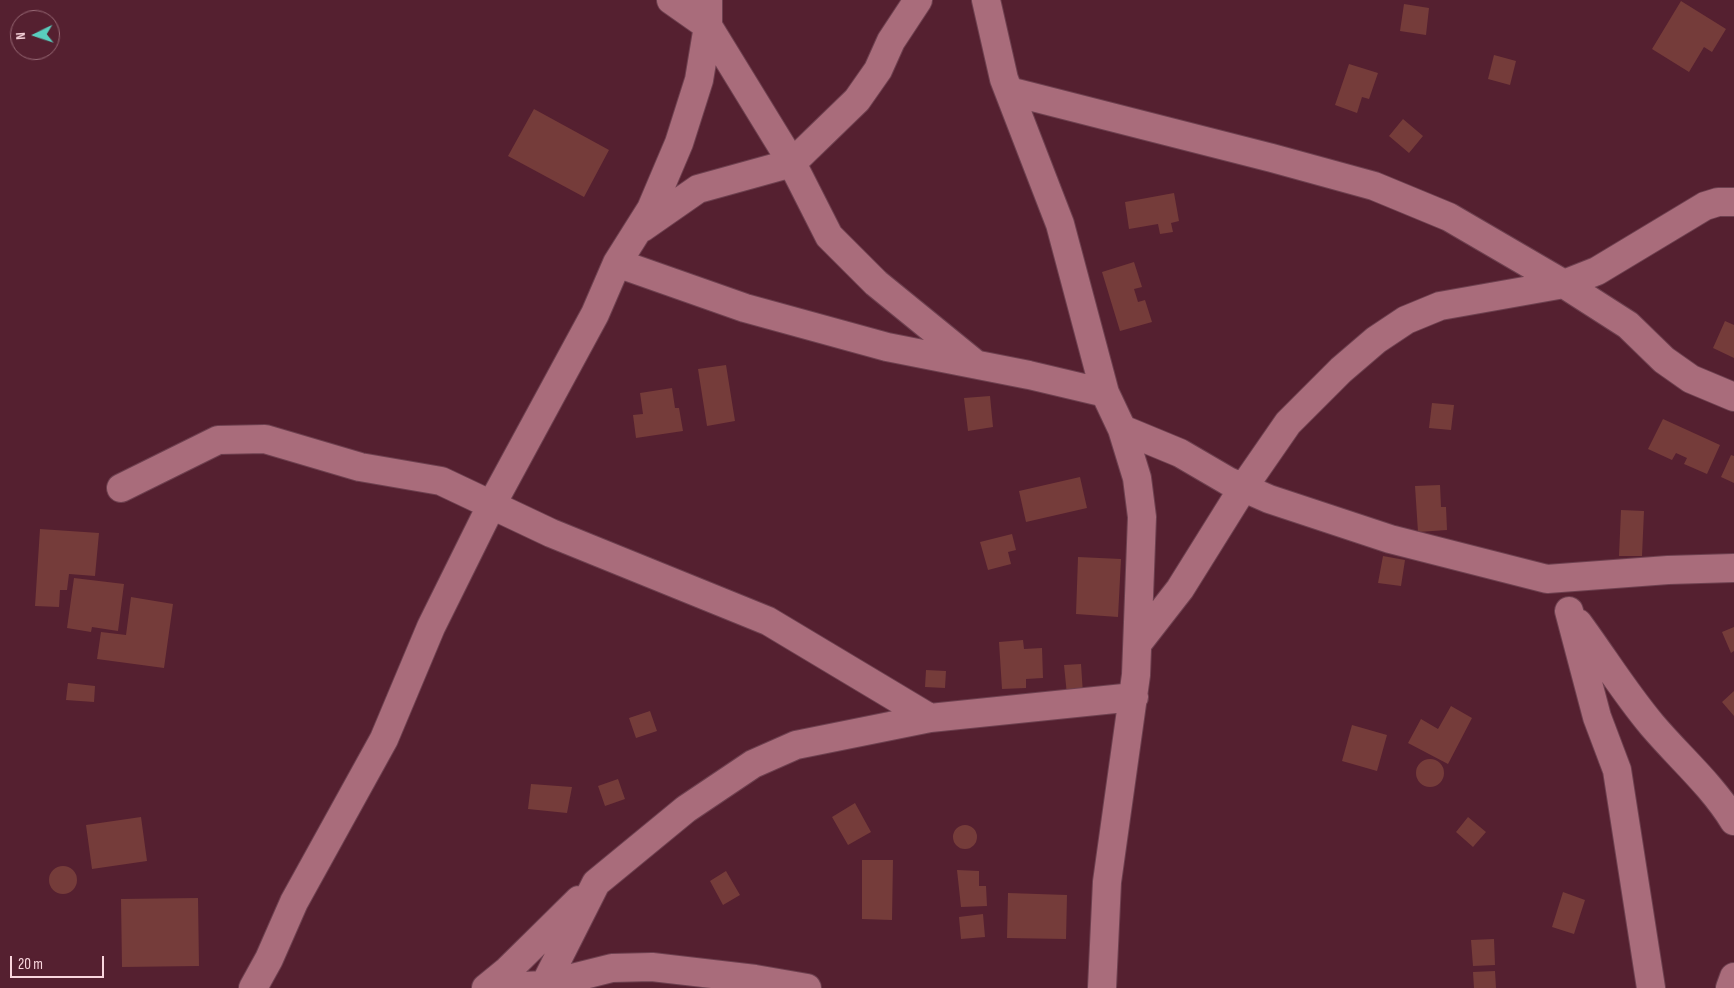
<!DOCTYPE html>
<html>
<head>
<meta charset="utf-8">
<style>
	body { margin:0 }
	#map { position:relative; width:1734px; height:988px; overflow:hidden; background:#552030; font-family:"Sofia Sans Condensed",sans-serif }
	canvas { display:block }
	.north { position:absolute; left:10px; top:10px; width:50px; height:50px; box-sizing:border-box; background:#552030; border:1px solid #976975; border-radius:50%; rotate:266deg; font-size:14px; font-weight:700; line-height:20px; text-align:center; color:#f9d6dd }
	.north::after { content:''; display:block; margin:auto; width:18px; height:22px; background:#59cebe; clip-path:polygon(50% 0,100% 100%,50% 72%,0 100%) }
	.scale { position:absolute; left:10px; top:956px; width:94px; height:22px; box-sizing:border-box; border:2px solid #f9d6dd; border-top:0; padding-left:6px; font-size:15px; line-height:18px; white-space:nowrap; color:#f9d6dd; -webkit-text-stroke:4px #552030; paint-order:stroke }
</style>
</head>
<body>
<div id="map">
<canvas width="1734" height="988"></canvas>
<div class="north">N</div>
<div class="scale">20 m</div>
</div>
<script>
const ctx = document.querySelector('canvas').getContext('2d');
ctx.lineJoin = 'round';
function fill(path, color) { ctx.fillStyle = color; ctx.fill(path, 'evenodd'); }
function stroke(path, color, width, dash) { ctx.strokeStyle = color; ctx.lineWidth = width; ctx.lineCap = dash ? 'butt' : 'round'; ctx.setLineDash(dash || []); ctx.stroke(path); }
const building = new Path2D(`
	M1681,1L1726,29L1712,52L1704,47L1689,72L1652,49Z
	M1404,4L1429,8L1426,35L1400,31Z
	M1494,55L1516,61L1510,85L1488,79Z
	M1349,64L1378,73L1369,99L1362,97L1357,113L1335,105Z
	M534,109L609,150L584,197L508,156Z
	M1403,119L1423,136L1409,153L1389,136Z
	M1174,193L1179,221L1171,223L1173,232L1160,234L1158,224L1129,229L1125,202Z
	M1134,262L1142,287L1134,289L1138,302L1145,300L1152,322L1120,331L1102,272Z
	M1725,321L1734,325V358L1713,348Z
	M726,365L735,421L707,426L698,369Z
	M672,388L675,408H679L683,431L636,438L633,415L643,414L640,393Z
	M990,396L993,427L968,431L964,398Z
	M1432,403L1454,405L1451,430L1429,428Z
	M1663,419L1720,445L1707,474L1684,464L1687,458L1676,453L1672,460L1648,449Z
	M1731,455L1734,456V483L1721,477Z
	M1080,477L1087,508L1026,522L1019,491Z
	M1440,485L1441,507H1446L1447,530L1418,532L1415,486Z
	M1621,510L1644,511L1642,556H1619Z
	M40,529L99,533L95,576L69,574L67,590H60L59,607L35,606Z
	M1012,534L1016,550L1008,552L1011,564L988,570L980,542Z
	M1383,556L1405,560L1401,586L1378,583Z
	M1078,557L1121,559L1118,617L1076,614Z
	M74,578L124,584L118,631L92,627L91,632L67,628Z
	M131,597L173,604L164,668L97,659L101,632L126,635Z
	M1734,627V651L1731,653L1722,632Z
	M1023,640L1024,649L1042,648L1043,678L1026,679V688L1002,689L999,642Z
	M1081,664L1083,694L1067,695L1064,665Z
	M926,670L946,671L945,688L925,687Z
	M68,683L95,686L94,702L66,700Z
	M1734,691V716L1722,702Z
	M1451,706L1472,718L1448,764L1408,743L1421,719L1438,729Z
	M650,711L657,731L636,738L629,718Z
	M1352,725L1387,735L1377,771L1342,761Z
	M1416 773a14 14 0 1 1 28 0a14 14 0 1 1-28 0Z
	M618,779L625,799L605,806L598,786Z
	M531,784L572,787L567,813L528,809Z
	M855,803L871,832L848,845L832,817Z
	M141,817L147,861L92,869L86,825Z
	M1468,817L1486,832L1473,847L1456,832Z
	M953 837a12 12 0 1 1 24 0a12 12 0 1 1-24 0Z
	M862,860H893L892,920L862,919Z
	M49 880a14 14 0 1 1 28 0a14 14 0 1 1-28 0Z
	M957,870L979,871V886H986L987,906L961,907Z
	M726,871L740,895L723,905L710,881Z
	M1563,892L1585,900L1574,934L1552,927Z
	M1008,893L1067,895L1066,939L1007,938Z
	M198,898L199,966L122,967L121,899Z
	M983,914L985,937L961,939L959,917Z
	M1494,939L1495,965L1473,966L1471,940Z
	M1495,971L1496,988H1474L1473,972Z`);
const minor = new Path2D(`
	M671,0L708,26L792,163L829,236L876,283L973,362
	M986,0L1004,79L1060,224L1105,393L1122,429L1137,478L1142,517L1136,675L1107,882L1102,988
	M1009,91L1272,158L1374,186L1449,217L1564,284L1628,325L1664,360L1691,379L1734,397
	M642,228L698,189L792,163L857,100L878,70L891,41L918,0
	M617,263L745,308L887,347L1029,375L1105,393
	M1122,429L1180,453L1228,481L1269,499L1390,539L1547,579L1668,570L1734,568
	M121,488L218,440L265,439L360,467L441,481L551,533L768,621L930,718
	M1569,611L1597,717L1617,770L1651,988
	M1578,623C1603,657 1625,693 1652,725C1680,758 1711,784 1734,821
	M1138,643L1180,589L1243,488L1288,423L1341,370L1376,340L1406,320L1440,306L1564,284L1597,271L1705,206L1718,202H1734
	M253,988L269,959L294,902L384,739L431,627L492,504L595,314L617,263L651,209L679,143L699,80L708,26V0
	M486,988L544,985L612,968L652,967L755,979L807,988
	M486,988L508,970L579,900
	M543,988L596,883L686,809L753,764L796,745L930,718L1134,697
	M1730,988L1734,977`);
fill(building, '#753c3a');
stroke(minor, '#6e404f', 30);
stroke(minor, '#a96c7b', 28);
</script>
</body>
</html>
